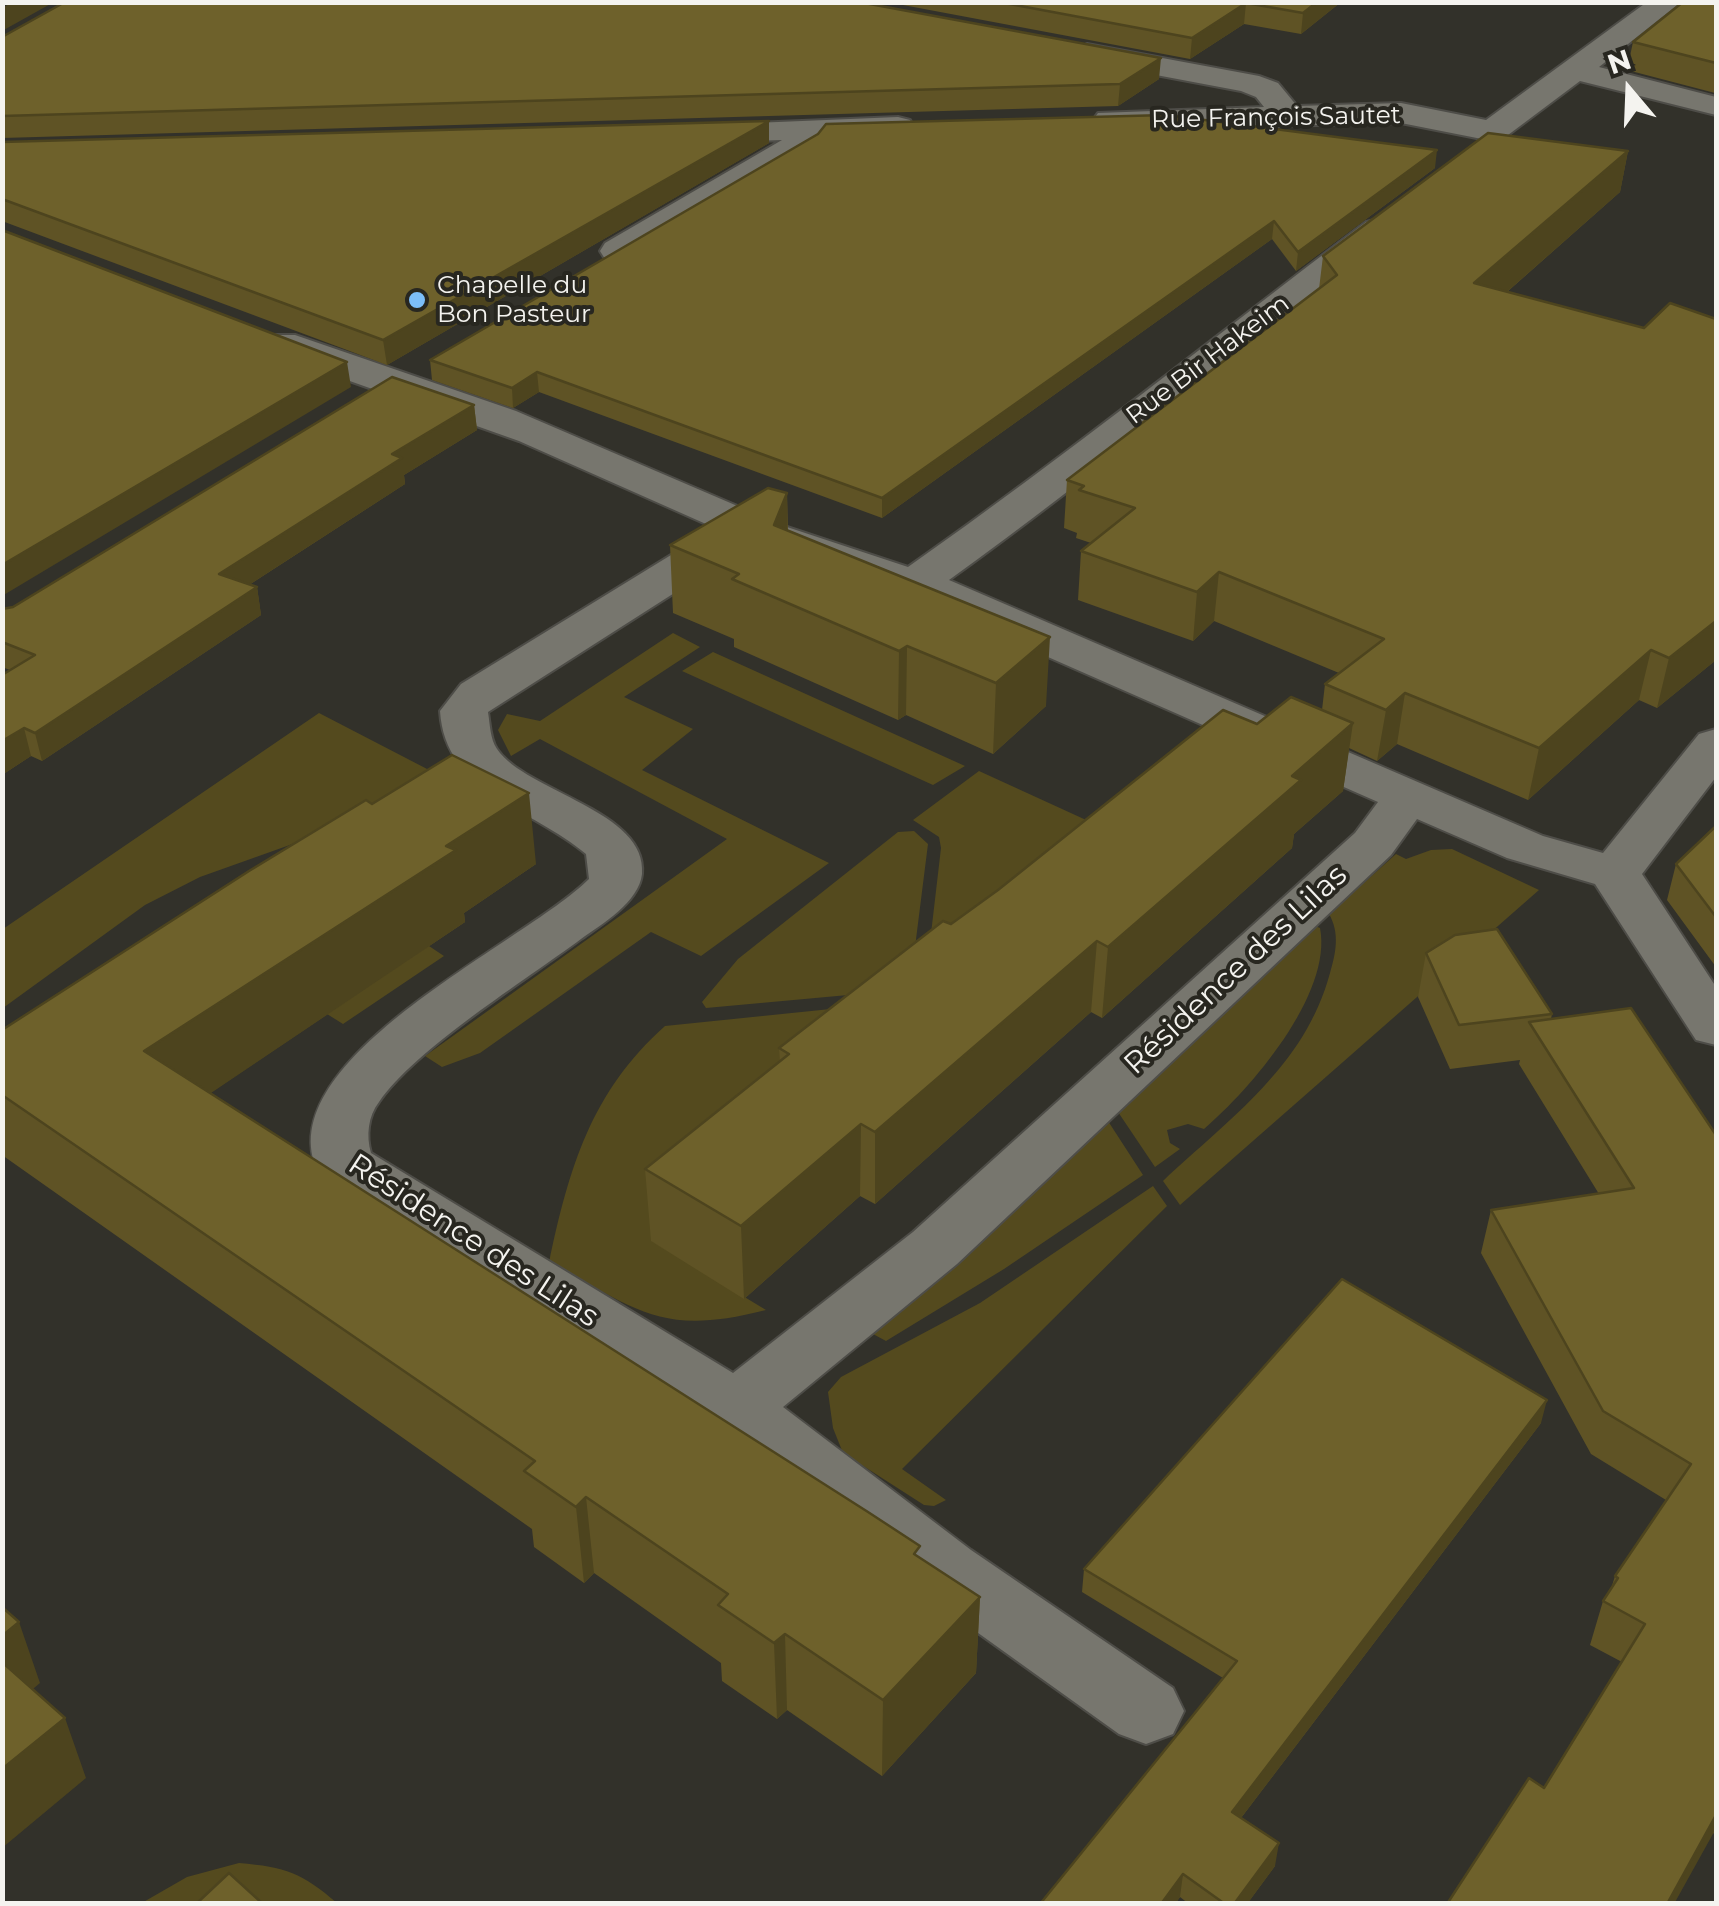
<!DOCTYPE html>
<html>
<head>
<meta charset="utf-8">
<style>
	body { margin:0 }
	#map { position:relative; width:1719px; height:1906px; overflow:hidden; background:#32312a; font-family:Montserrat,sans-serif }
	canvas { display:block }
	.frame { position:absolute; inset:0; border:5px solid #f4f3ef; pointer-events:none }
	.north { position:absolute; left:1579px; top:40px; width:100px; height:100px; -webkit-text-stroke:8px #282720; paint-order:stroke; rotate:341deg; font-size:28px; font-weight:700; line-height:40px; text-align:center; color:#f4f3ef }
	.north::after { content:''; display:block; margin:auto; width:35px; height:45px; background:#f4f3ef; clip-path:polygon(50% 0,100% 100%,50% 72%,0 100%) }
</style>
</head>
<body>
<div id="map">
<canvas width="1719" height="1906"></canvas>
<div class="frame"></div>
<div class="north">N</div>
</div>
<script>
const ctx = document.querySelector('canvas').getContext('2d');
ctx.lineJoin = 'round';
function fill(path, color) { ctx.fillStyle = color; ctx.fill(path, 'evenodd'); }
function stroke(path, color, width, dash) { ctx.strokeStyle = color; ctx.lineWidth = width; ctx.lineCap = dash ? 'butt' : 'round'; ctx.setLineDash(dash || []); ctx.stroke(path); }
function drawText(font, color, halo, rows, align = 'center') {
  ctx.font = font + ' Montserrat,sans-serif'; ctx.lineWidth = 8; ctx.setLineDash([]); ctx.textBaseline = 'middle'; ctx.strokeStyle = halo; ctx.fillStyle = color; for (const [text, x, y, turn = 0] of rows) {
    ctx.save(); ctx.translate(x, y); ctx.rotate((+turn || 0) * Math.PI / 180); ctx.textAlign = isNaN(turn) ? turn : align; if (halo) ctx.strokeText(text, 0, 0); ctx.fillText(text, 0, 0); ctx.restore();
  }
}
const green = new Path2D(`
	M673,633L700,647L624,697L693,729L642,770L829,863L701,956L651,932L480,1053L442,1067L425,1056L727,839L540,739L511,756L498,730L507,714L540,721Z
	M713,652L965,766L933,785L682,671Z
	M319,713L458,785L200,877L145,905L3,1008V929Z
	M979,771L1132,841L652,1241L766,1310C660,1337 640,1310 549,1263C569,1168 591,1092 665,1026L860,1006L925,985L941,848L939,837L913,820Z
	M914,831L928,844L912,971L892,991L706,1008L702,1002L738,959L898,832Z
	M1452,849L1539,890L1180,1205L1163,1181C1230,1118 1305,1066 1330,973C1336,953 1340,933 1329,914L1396,854L1406,859L1431,850Z
	M1315,926L1320,928C1333,994 1250,1090 1204,1129L1188,1124L1167,1130L1170,1143L1180,1149L1155,1167L1116,1109Z
	M429,946L444,956L343,1024L327,1014Z
	M1108,1121L1143,1175L1004,1269L886,1341L873,1334Z
	M1153,1186L1167,1206L902,1469L946,1500L934,1506L924,1505L843,1453L833,1428L828,1392L841,1377L980,1303Z
	M239,1863C286,1867 302,1873 337,1903L140,1904L187,1877Z`);
const minor = new Path2D(`
	M1647,2H1681L1599,67L1716,97V115L1580,81L1504,138L1492,141L1401,123L1109,130L1098,127L1093,120L1098,113L1264,107L1256,97L1241,91L1087,62L1072,53L1087,44L1259,76L1278,83L1297,106L1401,103L1486,120Z
	M898,117L910,120L914,127L910,134L823,139L816,148L631,259H605L600,251L605,243L782,140L694,143L682,140L678,133L682,126Z
	M1379,219L1392,222L1397,230L1392,238C1244,351 1100,471 949,580L1543,836L1603,853L1699,734L1716,729V777L1642,874L1716,987V1045L1696,1040L1595,884L1507,858L1417,819L1391,855L957,1264L783,1407L971,1550L1173,1688L1184,1711L1173,1734L1146,1744L1119,1734L921,1592L712,1426L322,1179C254,1065 524,944 589,879L586,854C532,808 445,793 440,711L461,684L715,528L519,441L299,363L267,351L262,343L267,335H295L516,411L784,526L908,567C1065,457 1214,337 1366,222ZM751,544L900,592L1378,802L1355,833L913,1232L733,1373L371,1153C366,1136 368,1116 379,1102C415,1049 526,980 581,939C602,924 639,902 642,874C648,811 526,792 497,749C490,739 490,724 488,712Z`);
const wall = new Path2D(`
	M887,2H1341L1301,34L1244,24L1190,59Z
	M1716,2V92L1715,93L1627,70L1633,42Z
	M2,37L1159,79L1118,106L2,138Z
	M2,142L769,143L387,365L2,221Z
	M1628,151L1620,192L1507,292L1644,328L1716,319V660L1657,708L1639,700L1528,800L1397,744L1377,761L1349,748L1343,791L1294,834L1292,848L1102,1018L1091,1012L875,1204L860,1196L744,1299L651,1241L645,1169L780,1062L779,1048L951,924L1257,724L1322,710L1325,684L1339,673L1214,621L1193,641L1078,600L1081,551L1091,543L1076,538L1077,533L1064,528L1067,480L1319,289L1323,256Z
	M1435,168L1296,271L1272,239L882,518L539,392L513,408L432,380L430,360Z
	M474,405L477,430L404,475L405,484L249,585L257,587L261,615L42,761L31,756L2,775V675L10,670L2,667V609L13,607Z
	M787,493L788,530L1046,706L993,754L906,715L898,720L734,647V639L673,613L670,545Z
	M372,804L536,864L464,913L465,922L210,1093L980,1597L976,1673L882,1776L787,1710L777,1719L722,1681L721,1663L594,1573L584,1583L534,1547L532,1529L2,1155V1030Z
	M1716,826V967L1667,900L1676,864Z
	M1426,953L1552,1014L1551,1019L1716,1135V1834L1544,1788L1622,1662L1590,1645L1603,1601L1611,1589L1615,1576L1666,1500L1591,1454L1481,1253L1491,1210L1599,1194L1519,1064L1520,1060L1450,1069L1418,997Z
	M1541,1423L1241,1818L1275,1866L1247,1904H1189L1180,1897L1175,1904H1040L1223,1678L1082,1592L1084,1569Z`);
const shadedWall = new Path2D(`
	M13,2H54L2,31V8Z
	M1317,2H1341L1301,34L1303,13Z
	M1246,3L1244,24L1190,59L1192,38Z
	M1161,58L1159,79L1118,106L1120,84Z
	M769,121V143L387,365L383,340Z
	M1437,150L1435,168L1296,271L1298,252Z
	M1628,151L1620,192L1467,327L1474,283Z
	M1274,221L1272,239L882,518V498Z
	M347,362L351,387L2,596V565Z
	M537,372L539,392L513,408L512,388Z
	M474,405L477,430L404,475L405,484L224,601L219,574L392,454Z
	M787,493L788,560L774,525Z
	M1219,572L1214,621L1193,641L1197,592Z
	M257,587L261,615L42,761L35,733Z
	M1716,621V660L1657,708L1669,658Z
	M1050,637L1046,706L993,754L996,683Z
	M907,646L906,715L898,720L899,651Z
	M1651,650L1639,700L1528,800L1539,748Z
	M1405,693L1397,744L1377,761L1386,710Z
	M1353,723L1343,791L1294,834L1292,848L1102,1018L1108,947L1292,776Z
	M24,728L31,756L2,775V741Z
	M529,793L536,864L464,913L465,922L162,1126L144,1051L446,846Z
	M1097,941L1091,1012L875,1204V1132Z
	M861,1124L860,1196L744,1299L741,1226Z
	M1547,1400L1541,1423L1228,1835L1232,1812Z
	M586,1497L594,1573L584,1583L576,1507Z
	M980,1597L976,1673L882,1776L883,1700Z
	M19,1622L40,1683L9,1709L2,1690V1636Z
	M785,1634L787,1710L777,1719L774,1643Z
	M65,1718L86,1778L2,1848V1769Z
	M1716,1815V1826L1714,1832L1674,1904H1667Z
	M1279,1843L1275,1866L1247,1904H1234Z
	M1183,1874L1180,1897L1175,1904H1161Z`);
const building = new Path2D(`
	M65,2H859L1161,58L1120,84L2,116V37Z
	M999,2H1317L1303,13L1246,3L1192,38Z
	M1683,2H1716V63L1633,42Z
	M1166,115L1437,150L1298,252L1274,221L882,498L537,372L512,388L430,360L818,134L826,124Z
	M769,121L383,340L2,199V142Z
	M1488,133L1628,151L1474,283L1644,328L1670,303L1716,319V621L1669,658L1651,650L1539,748L1405,693L1386,710L1325,684L1384,639L1219,572L1197,592L1081,551L1135,508L1079,490L1084,486L1067,480L1337,275L1323,256Z
	M2,230L347,362L2,565Z
	M392,377L474,405L392,454L402,458L219,574L257,587L35,733L24,728L2,741V675L35,655L2,642V609L13,607Z
	M768,488L787,493L774,525L1050,637L996,683L907,646L899,651L732,579L739,574L670,545Z
	M1291,697L1353,723L1292,776L1301,780L1108,947L1097,941L875,1132L861,1124L741,1226L645,1169L789,1054L779,1048L943,921L951,924L998,890L1223,710L1257,724Z
	M452,755L529,793L446,846L456,850L144,1051L868,1512L920,1546L914,1554L980,1597L883,1700L785,1634L774,1643L718,1605L728,1594L586,1497L576,1507L524,1471L535,1461L2,1095V1030L249,871L366,800L372,804Z
	M1716,826V917L1676,864Z
	M1497,929L1552,1014L1459,1025L1426,953L1455,935Z
	M1631,1008L1716,1135V1815L1667,1904H1447L1529,1778L1544,1788L1645,1624L1603,1601L1618,1578L1615,1576L1691,1464L1603,1411L1491,1210L1634,1188L1529,1022Z
	M1342,1279L1547,1400L1232,1812L1279,1843L1234,1904H1225L1183,1874L1161,1904H1040L1237,1661L1084,1569Z
	M2,1607L19,1622L2,1636Z
	M2,1662L65,1718L2,1769Z
	M229,1873L263,1904H196Z`);
const markers = [
	[417,300,10,"#7cbef9"]
];
const farStreetnames = [
	["Rue François Sautet",1276,118,-1],
	["Rue Bir Hakeim",1208,360,-37]
];
const farPoinames = [
	["Chapelle du",437,286],
	["Bon Pasteur",437,315]
];
const streetNames = [
	["Résidence des Lilas",1236,970,-43],
	["Résidence des Lilas",473,1241,33]
];
fill(green, '#544a1e');
stroke(minor, '#4e4d48', 4);
fill(minor, '#77766e');
fill(wall, '#5f5325');
fill(shadedWall, '#4d441e');
fill(building, '#6e612b');
stroke(building, '#4d441e', 2.5);
for (const [x, y, r, color] of markers) { const dot = new Path2D(); dot.arc(x, y, r, 0, 2 * Math.PI); ctx.fillStyle = color; ctx.fill(dot); stroke(dot, '#282720', 4); }
drawText('25px', '#f4f3ef', '#282720', farStreetnames);
drawText('25px', '#f4f3ef', '#282720', farPoinames, 'left');
drawText('30px', '#f4f3ef', '#282720', streetNames);
</script>
</body>
</html>
